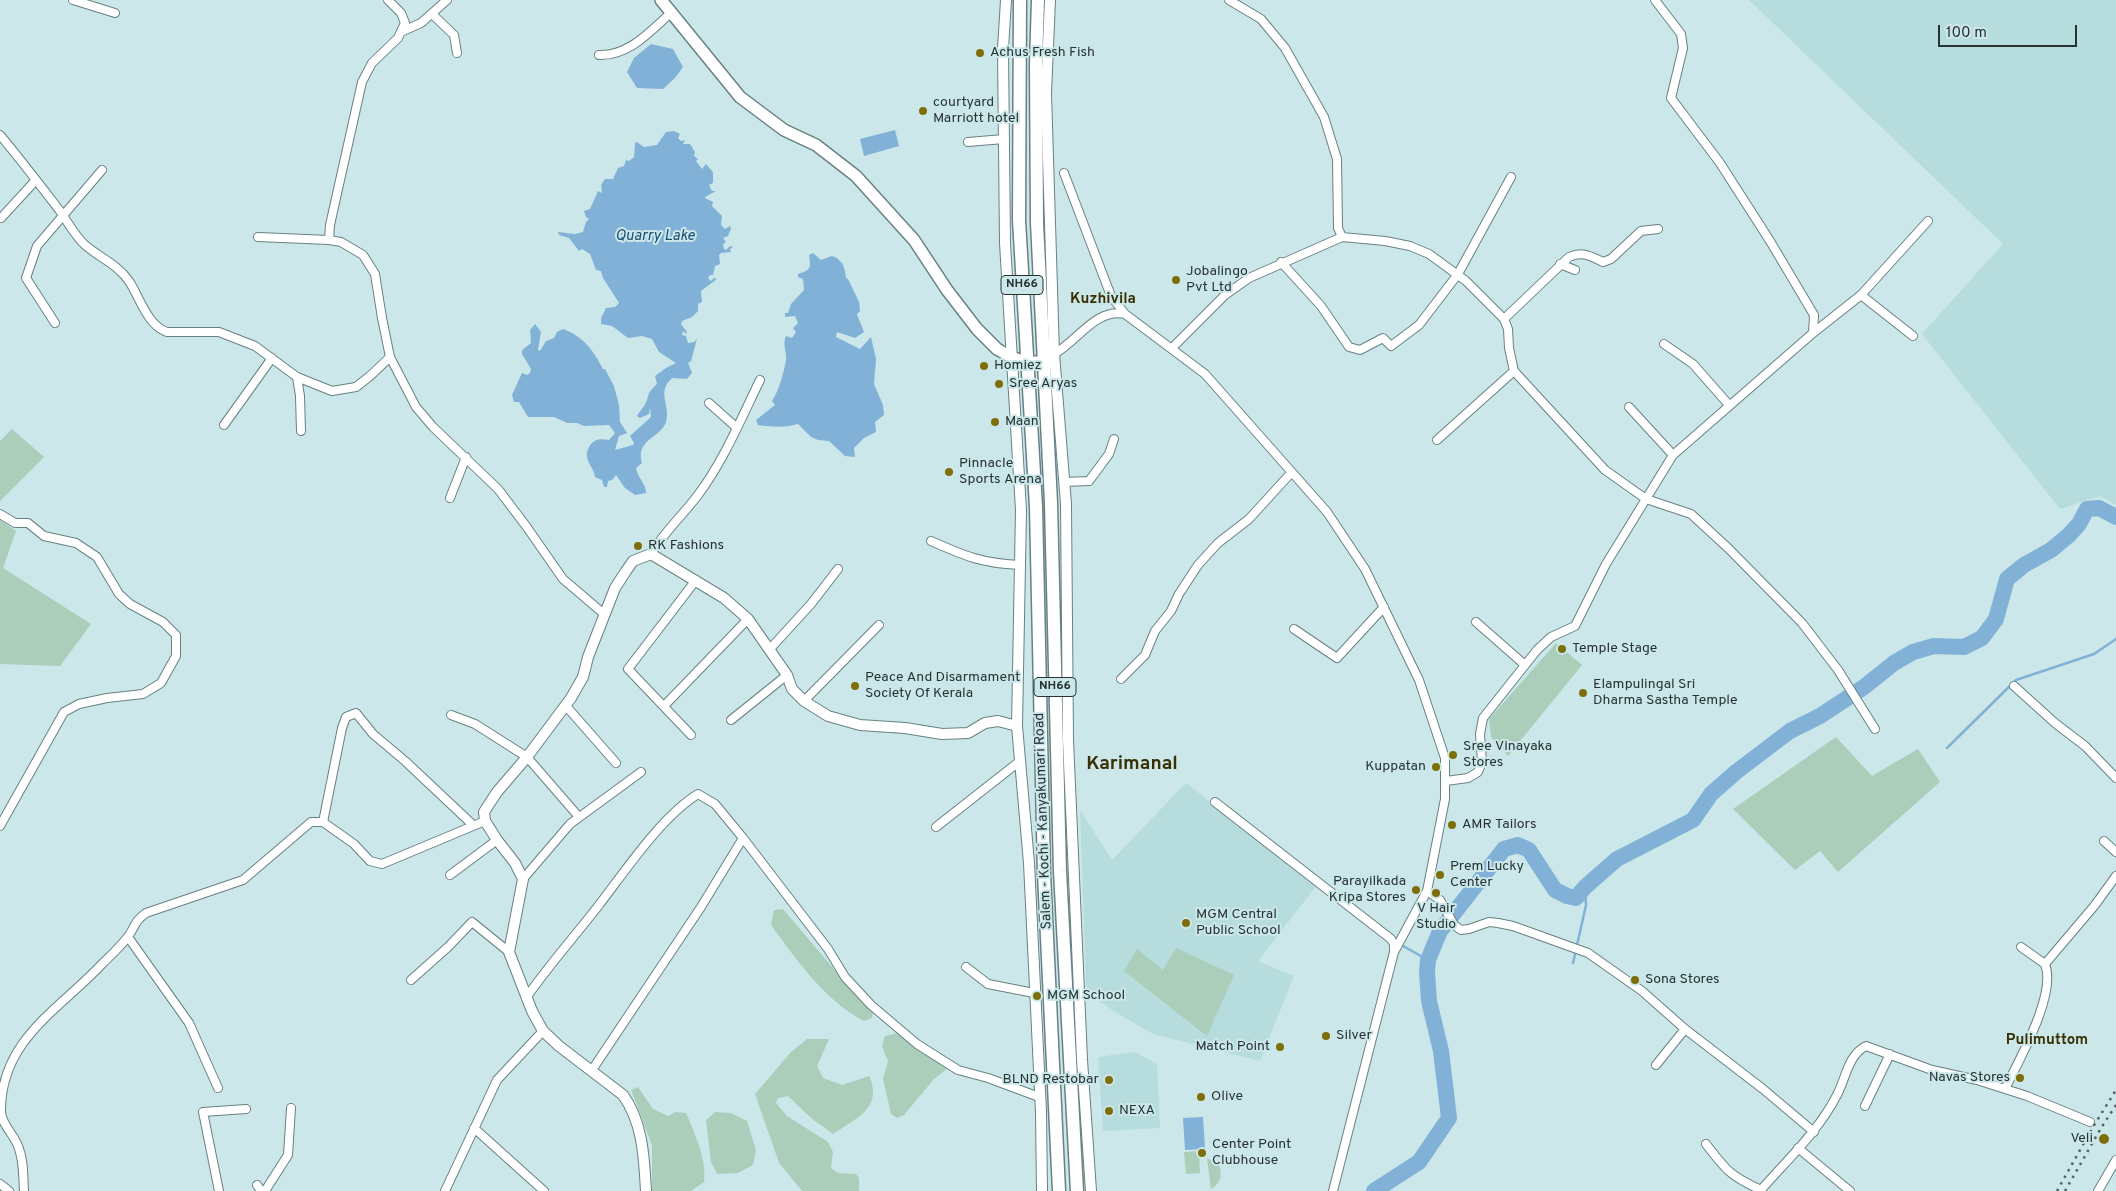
<!DOCTYPE html>
<html>
<head>
<meta charset="utf-8">
<style>
	body { margin:0 }
	#map { position:relative; width:2116px; height:1191px; overflow:hidden; background:#cbe7e9; font-family:Overpass,sans-serif }
	canvas { display:block }
	.scale { position:absolute; left:1938px; top:25px; width:139px; height:22px; box-sizing:border-box; border:2px solid #273233; border-top:0; padding-left:6px; font-size:15px; line-height:18px; white-space:nowrap; color:#273233; -webkit-text-stroke:4px #cbe7e9; paint-order:stroke }
</style>
</head>
<body>
<div id="map">
<canvas width="2116" height="1191"></canvas>
<div class="scale">100 m</div>
</div>
<script>
const ctx = document.querySelector('canvas').getContext('2d');
ctx.lineJoin = 'round';
function fill(path, color) { ctx.fillStyle = color; ctx.fill(path, 'evenodd'); }
function stroke(path, color, width, dash) { ctx.strokeStyle = color; ctx.lineWidth = width; ctx.lineCap = dash ? 'butt' : 'round'; ctx.setLineDash(dash || []); ctx.stroke(path); }
function drawText(font, color, halo, rows, align = 'center') {
  ctx.font = font + ' Overpass,sans-serif'; ctx.lineWidth = 4; ctx.setLineDash([]); ctx.textBaseline = 'middle'; ctx.strokeStyle = halo; ctx.fillStyle = color; for (const [text, x, y, turn = 0] of rows) {
    ctx.save(); ctx.translate(x, y); ctx.rotate((+turn || 0) * Math.PI / 180); ctx.textAlign = isNaN(turn) ? turn : align; if (halo) ctx.strokeText(text, 0, 0); ctx.fillText(text, 0, 0); ctx.restore();
  }
}
const built = new Path2D(`
	M1749,0H2116V505L2100,496L2060,509L1922,334L2003,244Z
	M1186,783L1317,885L1258,961L1294,976L1260,1061L1153,1034L1115,1012L1089,994L1086,983L1080,810L1112,860Z
	M1135,1052L1157,1064L1160,1128L1103,1131L1098,1057Z`);
const green = new Path2D(`
	M12,429L44,457L0,501V441Z
	M0,520L16,531L3,568L91,624L60,666L0,664Z
	M1556,643L1582,665L1508,756L1491,737L1489,719Z
	M1836,737L1872,776L1918,749L1940,782L1838,872L1820,851L1795,870L1733,809Z
	M783,909L849,987L873,1010L872,1018L864,1021C825,1001 796,959 771,925L774,910Z
	M1176,948L1234,975L1207,1036L1124,971L1137,949L1163,970Z
	M898,1033L944,1062L946,1070L934,1079L904,1115L897,1118L891,1114L883,1079L888,1061L882,1046L885,1036Z
	M807,1039H829L817,1066L823,1078L842,1085L869,1076C884,1108 855,1119 833,1134L811,1118L788,1096L778,1098L776,1103L787,1116L828,1142L833,1152L831,1168L838,1173L856,1174L859,1178V1191H802L779,1163L755,1094L791,1052Z
	M638,1087L653,1109L668,1116L675,1112L686,1113C695,1134 707,1160 704,1182L691,1191H652V1145L631,1090Z
	M715,1112L731,1113L747,1121L756,1150L753,1165L738,1173L717,1174L711,1162L706,1120Z
	M1199,1151L1200,1173L1186,1174L1184,1152Z
	M1207,1158L1219,1165C1223,1175 1220,1184 1211,1189Z`);
const water = new Path2D(`
	M651,44L673,49L683,67L675,78L663,89L637,88L627,72L634,58Z
	M895,130L899,146L864,156L860,139Z
	M674,131L680,134L678,138L681,141L685,140L683,144H690L695,152L694,156L698,159L696,161L702,169L706,164L713,172V183L709,185L712,191H716L705,197V198L713,202L712,206L722,216L721,225L725,229L730,226L731,229L728,236L723,238L726,242L723,244L724,249L726,250L730,246L733,247L730,249L731,252L721,253L719,255L720,264L715,266L713,275H710L708,278L711,281L714,278L717,279L701,291L702,302L698,304V311L692,317L682,321L681,324L687,332L686,334L683,331L682,335L686,336L688,343L694,342L697,339L691,361L688,363L692,373L687,379L672,378C656,392 671,406 666,422C661,438 635,439 642,463L636,468C637,477 647,485 646,493L635,495L625,488L616,475L612,480L608,481L607,487H604L602,480L595,477C594,465 580,459 591,444C596,438 602,439 609,440L615,433L609,425L584,426L577,423H567L554,417H528L519,402H514L512,395L522,373L527,375L530,373L531,369L522,354V350L531,343L530,330L535,324L541,332L538,350L540,351L546,341L554,338L557,332L563,329C583,336 594,351 603,369H605L614,386L619,405L620,422L627,433L619,436L615,450L633,445L634,443L630,436L651,417L650,407L649,414L640,418L637,416C639,412 642,409 644,406C651,395 644,396 657,384L655,376L666,368L676,363L659,352L652,339L642,336L628,338L612,326L601,324V318L606,308L615,307L619,303L603,278L601,271L596,270L590,254L582,249L579,251L569,238L559,235L558,232L575,234L583,232L586,222L589,219L586,217L584,211L590,209L598,191L602,193L601,185L605,179H613L618,168L624,166L626,160L629,161L634,157L635,143L637,142L644,147L657,145L666,132Z
	M813,253L821,260L832,256C842,259 845,267 846,278L848,279L859,302L860,311L857,314L864,332L855,338L837,332L836,337L860,349L871,337L876,359L874,384L883,405L884,415L875,422L876,432L864,438L854,448L855,457L845,456L829,441L818,440L811,437L798,424C784,428 772,427 758,425L756,420L775,405L772,401C779,391 784,372 786,360C787,351 782,345 786,336L792,338L796,332L793,328L798,323L795,316L785,317V313H788L791,304L804,290L803,279L798,277V274C811,270 811,268 809,255Z
	M1203,1117L1205,1149L1185,1150L1183,1118Z`);
const stream = new Path2D(`
	M1947,748L2016,680L2094,654L2116,639
	M1403,946L1428,960
	M1573,963L1586,905L1585,887`);
const river = new Path2D(`
	M1374,1191L1419,1162L1449,1118L1441,1051L1429,1001L1427,972L1428,960L1440,931L1504,849L1518,845L1529,850L1555,890L1567,896L1576,898L1585,887L1617,859L1693,820L1711,794L1736,772L1790,731L1820,716L1864,687L1894,663L1913,652L1934,646L1964,647L1982,638L1996,619L2007,579L2024,565L2051,550L2069,535L2079,524L2087,509L2099,508L2116,517`);
const minor = new Path2D(`
	M73,0L115,13
	M388,0L401,13L405,23L398,38L372,63L362,82L330,225L329,240L341,242L363,255L375,274L382,318L390,357L416,407L433,427L498,489L526,526L563,579L604,614
	M1229,0L1261,19L1285,48L1324,117L1337,159L1338,228L1342,237L1385,241L1410,246L1429,254L1466,281L1504,319L1508,329L1509,348L1514,371L1605,470L1646,499L1691,514L1728,548L1802,623L1838,670L1875,729
	M432,14L454,35L457,53
	M403,31L421,23L447,0
	M599,55C630,56 651,30 672,12
	M0,135C21,160 40,185 60,211C67,221 75,236 85,245C100,258 117,264 129,281C140,298 147,325 167,332H219L255,346L297,377L332,391L356,387L370,376L390,357
	M968,142L1004,139
	M1064,173L1111,296L1125,314
	M1,218L36,180
	M258,237L329,240
	M1281,262L1321,306L1349,347L1360,350L1383,338L1391,346L1419,325L1458,274L1511,177
	M1560,264L1575,270
	M1861,295L1913,336
	M1504,319L1569,257C1583,251 1590,256 1603,262L1611,259L1641,231L1658,229
	M55,323L26,278L37,246L102,170
	M1813,333L1861,295L1928,221
	M1664,344L1693,364L1729,405
	M1172,348L1225,295L1249,278L1342,237
	M1054,354C1078,341 1095,308 1125,314L1205,374L1327,512L1365,569L1419,680L1445,758V799L1429,881L1427,891L1394,952L1333,1191
	M297,377L300,396L301,431
	M709,403L737,428
	M1629,407L1673,455
	M224,425L272,358
	M1437,440L1514,371
	M1064,482L1089,481L1109,454L1114,439
	M450,498L466,457
	M0,514L15,523H28L44,536L76,543L97,557L119,594L130,604L163,622L176,635V656L161,683L143,694L107,698L79,704L64,712L0,826
	M931,541C965,556 981,563 1019,565
	M651,554C664,532 683,515 698,495C724,460 741,419 760,380
	M1476,622L1525,665
	M1294,629L1337,658L1384,607
	M769,650L811,604L838,569
	M1121,679L1145,655L1155,631L1171,611L1179,594L1198,565L1218,543L1249,519L1291,473
	M2014,686L2055,723L2085,746L2116,778
	M804,701L879,625
	M566,706L616,763
	M664,706L748,619
	M451,715L475,724L527,757L579,817
	M731,720L787,675
	M691,735L628,669L696,580
	M1446,781L1468,778L1478,772L1482,762L1480,734L1483,718L1537,650L1551,637L1575,626L1606,564L1673,455L1813,333L1814,315L1770,241L1720,163L1671,98L1683,48L1681,34L1655,0
	M1215,802L1391,939L1394,944V952
	M323,822L342,728L346,717L356,713L373,734L405,761L473,825
	M936,827L1020,761
	M2104,841L2116,852
	M450,875L497,840
	M523,879L570,824L641,772
	M1427,891L1440,900L1454,925L1461,930L1469,929L1489,922L1498,923L1513,926L1588,953L1642,991L1685,1029L1763,1089L1814,1132
	M128,937L189,1023L218,1088
	M2021,947L2045,964
	M966,967L988,984L1034,993
	M411,980L448,947L472,922L509,952
	M526,998C549,965 575,936 599,905C626,870 661,817 698,794L715,804L743,838L828,949L845,977L871,1005L917,1044L958,1070L988,1078L1039,1097
	M1656,1065L1685,1029
	M592,1070L701,907L743,838
	M2005,1089C2019,1060 2057,994 2045,964L2095,905L2116,876
	M1865,1106L1890,1054
	M474,1128L544,1191
	M1706,1144C1726,1170 1730,1176 1761,1190
	M1798,1148L1850,1191
	M0,1184L9,1191
	M257,1185L261,1191
	M24,1191C23,1176 24,1160 18,1146C14,1135 1,1123 1,1112C0,1040 60,1009 102,964C110,956 119,948 126,939C136,928 132,923 146,913L243,880L311,822H323L354,844L370,861L382,864L485,821
	M219,1191L203,1112L246,1109
	M265,1191L288,1155L291,1108
	M445,1191L497,1080L543,1031
	M1760,1191C1787,1160 1818,1132 1837,1095C1846,1078 1848,1055 1866,1046L1932,1070L1977,1080L2027,1096L2090,1122
	M2098,1191L2116,1160`);
const tertiary = new Path2D(`
	M1006,0L1003,49L1005,243L1021,510L1017,726L1029,863L1041,1112L1042,1191
	M1050,0L1046,93L1054,354
	M1043,362L1054,354L1066,504L1068,740L1082,1060L1091,1191
	M646,1191C644,1157 643,1123 623,1095L559,1046L543,1031L532,1011L509,952L523,879L515,863L497,840L485,821L484,812L497,792L527,757L571,698L583,677L588,657L615,588L626,571L633,561L651,554L724,598L748,619L787,675L792,689L804,701L828,716L860,725L905,728L942,734L968,733L985,723L998,721L1017,726`);
const secondary = new Path2D(`
	M661,0L740,97L784,130L816,145L856,176L914,240L947,290L977,329L997,349L1011,357L1026,362H1043`);
const trunk = new Path2D(`
	M1020,0L1019,220L1036,507L1044,874L1059,1191
	M1038,0L1036,65L1037,223L1051,503L1060,871L1077,1191`);
const rail = new Path2D(`
	M2057,1191L2093,1127L2116,1090
	M2065,1191L2101,1128L2116,1105`);
const markers = [
	[980,53,5,"#7e6e0a"],
	[923,111,5,"#7e6e0a"],
	[1176,280,5,"#7e6e0a"],
	[984,366,5,"#7e6e0a"],
	[999,384,5,"#7e6e0a"],
	[995,422,5,"#7e6e0a"],
	[949,472,5,"#7e6e0a"],
	[638,546,5,"#7e6e0a"],
	[1562,649,5,"#7e6e0a"],
	[855,686,5,"#7e6e0a"],
	[1583,693,5,"#7e6e0a"],
	[1453,755,5,"#7e6e0a"],
	[1436,767,5,"#7e6e0a"],
	[1452,825,5,"#7e6e0a"],
	[1440,875,5,"#7e6e0a"],
	[1416,890,5,"#7e6e0a"],
	[1436,893,5,"#7e6e0a"],
	[1186,923,5,"#7e6e0a"],
	[1635,980,5,"#7e6e0a"],
	[1037,996,5,"#7e6e0a"],
	[1326,1036,5,"#7e6e0a"],
	[1280,1047,5,"#7e6e0a"],
	[2020,1078,5,"#7e6e0a"],
	[1109,1080,5,"#7e6e0a"],
	[1201,1097,5,"#7e6e0a"],
	[1109,1111,5,"#7e6e0a"],
	[2104,1139,6,"#7e6e0a"],
	[1202,1153,5,"#7e6e0a"]
];
const shields = [
	[1022,285,42],
	[1055,687,42]
];
const shieldNames = [
	["NH66",1022,285],
	["NH66",1055,687]
];
const poiNames = [
	["Achus Fresh Fish",990,53],
	["courtyard",933,103],
	["Marriott hotel",933,119],
	["Jobalingo",1186,272],
	["Pvt Ltd",1186,288],
	["Homiez",994,366],
	["Sree Aryas",1009,384],
	["Maan",1005,422],
	["Pinnacle",959,464],
	["Sports Arena",959,480],
	["RK Fashions",648,546],
	["Temple Stage",1572,649],
	["Peace And Disarmament",865,678],
	["Society Of Kerala",865,694],
	["Elampulingal Sri",1593,685],
	["Dharma Sastha Temple",1593,701],
	["Sree Vinayaka",1463,747],
	["Stores",1463,763],
	["Kuppatan",1426,767,"right"],
	["AMR Tailors",1462,825],
	["Prem Lucky",1450,867],
	["Center",1450,883],
	["Parayilkada",1406,882,"right"],
	["Kripa Stores",1406,898,"right"],
	["V Hair",1436,909,"center"],
	["Studio",1436,925,"center"],
	["MGM Central",1196,915],
	["Public School",1196,931],
	["Sona Stores",1645,980],
	["MGM School",1047,996],
	["Silver",1336,1036],
	["Match Point",1270,1047,"right"],
	["Navas Stores",2010,1078,"right"],
	["BLND Restobar",1099,1080,"right"],
	["Olive",1211,1097],
	["NEXA",1119,1111],
	["Veli",2093,1139,"right"],
	["Center Point",1212,1145],
	["Clubhouse",1212,1161]
];
const streetNames = [
	["Salem - Kochi - Kanyakumari Road",1044,821,-92]
];
const waterNames = [
	["Quarry Lake",655,237]
];
const neighbourhoodNames = [
	["Kuzhivila",1103,300],
	["Pulimuttom",2047,1041]
];
const districtNames = [
	["Karimanal",1132,765]
];
fill(built, '#b7dcde');
fill(green, '#aaceba');
fill(water, '#82b1d8');
stroke(stream, '#82b1d8', 2.5);
stroke(river, '#82b1d8', 16);
stroke(minor, '#688183', 10);
stroke(tertiary, '#688183', 12);
stroke(secondary, '#688183', 14);
stroke(trunk, '#688183', 15);
stroke(minor, '#fff', 8);
stroke(tertiary, '#fff', 10);
stroke(secondary, '#fff', 11);
stroke(trunk, '#fff', 12);
stroke(rail, '#546365', 2.5, [2.5, 5]);
for (const [x, y, r, color] of markers) { const dot = new Path2D(); dot.arc(x, y, r, 0, 2 * Math.PI); ctx.fillStyle = color; ctx.fill(dot); stroke(dot, '#cbe7e9', 2); }
for (const [x, y, w] of shields) { const box = new Path2D(); box.roundRect(x - w / 2, y - 9.5, w, 19, 4); ctx.fillStyle = '#cbe7e9'; ctx.fill(box); stroke(box, '#273233', 1); }
drawText('bold 12px', '#273233', null, shieldNames);
drawText('14px', '#273233', '#cbe7e9', poiNames, 'left');
drawText('14px', '#273233', '#cbe7e9', streetNames);
drawText('italic 15px', '#164d72', '#cbe7e9', waterNames);
drawText('bold 15px', '#393105', '#cbe7e9', neighbourhoodNames);
drawText('bold 19px', '#393105', '#cbe7e9', districtNames);
</script>
</body>
</html>
